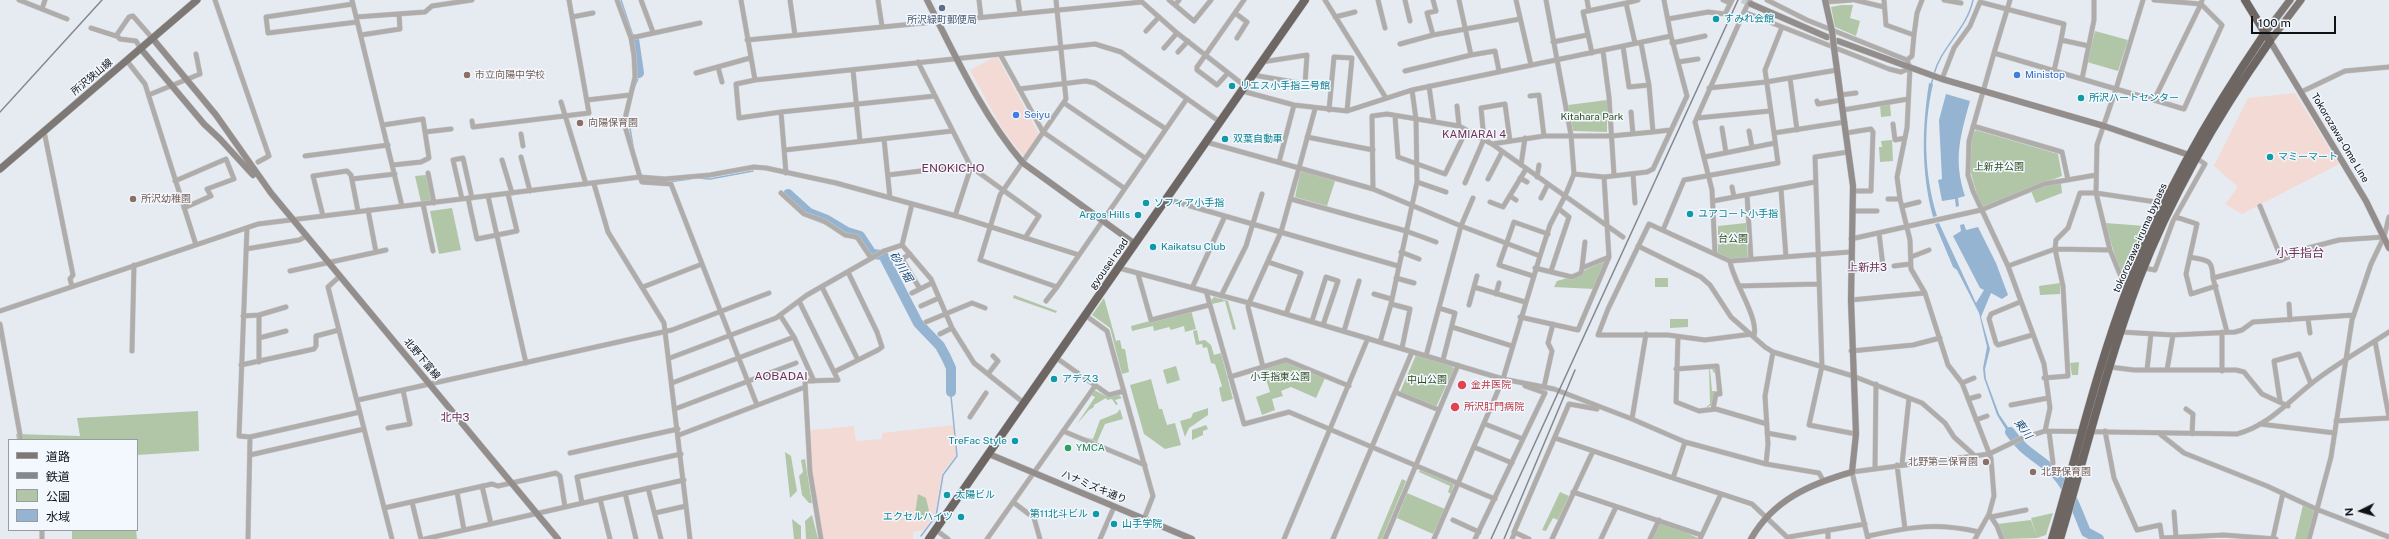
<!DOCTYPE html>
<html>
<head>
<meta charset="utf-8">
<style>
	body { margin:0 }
	#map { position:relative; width:2389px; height:539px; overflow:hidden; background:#e6ebf2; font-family:"Public Sans","Noto Sans JP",sans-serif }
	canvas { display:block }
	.legend { position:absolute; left:8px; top:439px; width:130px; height:92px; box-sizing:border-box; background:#f3f8ff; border:1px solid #989ca1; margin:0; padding:5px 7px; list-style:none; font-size:12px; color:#0f1113 }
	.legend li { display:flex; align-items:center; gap:8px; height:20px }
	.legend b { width:20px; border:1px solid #989ca1 }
	.north { position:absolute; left:2341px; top:491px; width:40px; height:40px; -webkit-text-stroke:3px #f3f8ff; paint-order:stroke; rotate:265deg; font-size:11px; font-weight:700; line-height:16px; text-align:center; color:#0f1113 }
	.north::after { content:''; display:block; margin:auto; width:14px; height:18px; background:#0f1113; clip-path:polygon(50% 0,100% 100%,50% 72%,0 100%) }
	.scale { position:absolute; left:2251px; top:16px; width:85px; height:18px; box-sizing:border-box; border:2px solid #0f1113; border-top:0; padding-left:5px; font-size:12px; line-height:14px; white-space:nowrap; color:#0f1113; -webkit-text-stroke:3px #f3f8ff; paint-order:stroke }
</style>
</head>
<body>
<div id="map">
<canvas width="2389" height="539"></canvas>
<ul class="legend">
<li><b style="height:5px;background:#7e7875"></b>道路</li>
<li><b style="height:5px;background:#84878c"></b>鉄道</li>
<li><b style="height:11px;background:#b1c6a7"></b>公園</li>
<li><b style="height:11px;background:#95b4d2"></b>水域</li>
</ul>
<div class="north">N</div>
<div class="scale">100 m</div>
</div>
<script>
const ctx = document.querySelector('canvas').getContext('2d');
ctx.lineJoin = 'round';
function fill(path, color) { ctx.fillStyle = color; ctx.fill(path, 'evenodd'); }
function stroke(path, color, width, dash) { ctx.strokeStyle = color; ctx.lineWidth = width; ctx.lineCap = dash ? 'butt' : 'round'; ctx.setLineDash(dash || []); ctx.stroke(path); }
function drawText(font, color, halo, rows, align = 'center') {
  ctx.font = font + ' "Public Sans","Noto Sans JP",sans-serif'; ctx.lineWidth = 3; ctx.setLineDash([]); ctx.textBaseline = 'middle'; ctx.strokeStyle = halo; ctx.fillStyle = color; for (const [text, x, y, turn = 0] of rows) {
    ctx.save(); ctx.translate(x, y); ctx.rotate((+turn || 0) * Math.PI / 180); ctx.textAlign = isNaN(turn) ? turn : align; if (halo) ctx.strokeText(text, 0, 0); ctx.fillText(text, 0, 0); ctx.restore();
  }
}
const commercial = new Path2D(`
	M995,57L998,58L1039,134L1026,155H1022L1001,127L970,70Z
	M2295,93L2339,164L2242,214L2225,204L2238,187L2214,166L2248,98Z
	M953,425L956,455L942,474L935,514L924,530L913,532V539H823L813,490L809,432L812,430L854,426L856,441L882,439V433Z`);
const green = new Path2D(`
	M1842,5H1853L1850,18L1860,21L1856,36L1835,27L1831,7Z
	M2095,31L2128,40L2118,71L2087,62Z
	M1607,100V132L1573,131L1568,105Z
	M1890,104L1891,116L1881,117L1880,105Z
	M1976,130L2058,154L2062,176L1985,206H1982C1974,188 1960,146 1976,130Z
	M1892,140L1893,161L1880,162L1879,147H1882L1881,141Z
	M1302,171L1335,181L1327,206L1295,197L1300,173Z
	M426,175L432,201L421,202L415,176Z
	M2061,183L2062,193L2036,203L2031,191L2042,186Z
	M452,208L461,250L439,254L430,211Z
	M1746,223L1748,258H1729L1718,253V226Z
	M2105,223L2145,226L2125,274L2119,269Z
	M1605,261L1594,289L1554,287L1557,281C1574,277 1588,268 1605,261Z
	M1655,278H1668V287H1655Z
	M2060,283V294L2040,295L2039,286Z
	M1014,295L1057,311L1056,313L1013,298Z
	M1214,297L1228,301L1236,329L1233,330L1225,301L1212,304L1211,300Z
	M1104,298L1116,341L1120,340L1122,349H1125L1129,372L1122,374L1110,328L1092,315Z
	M1191,310L1196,329L1185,332L1184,326L1171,330L1169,327L1154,331L1153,326L1132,331L1131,326Z
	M1670,319H1688V327L1670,328Z
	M1197,330L1199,341L1205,340L1211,345L1214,355L1221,353L1233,399L1222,402L1219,388L1222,386L1215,364L1211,363L1207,347L1203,348L1202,344L1196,345L1193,331Z
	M1416,355L1452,366L1454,369L1436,407L1400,392Z
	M1285,362L1325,378L1316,398L1291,387L1281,391L1283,396L1272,399L1275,410L1262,415L1256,397L1270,392L1263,369Z
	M2079,362L2078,375H2072L2070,363Z
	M1176,366L1180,380L1167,384L1163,370Z
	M1709,368H1715L1716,372L1714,373L1712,369H1710L1712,391H1717L1716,387L1718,390L1712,405L1705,408L1710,404Z
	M1151,379L1159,409H1162L1167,425L1175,423L1181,445L1165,449L1144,434L1130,385Z
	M1094,390L1108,397L1119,395L1122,398L1115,400L1118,404L1116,405L1112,399L1107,400L1106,398L1094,405V407L1089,410L1077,424L1095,397L1091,395Z
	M1208,408V415L1189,428L1185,437L1180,421L1191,418L1193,413Z
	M1120,409L1123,419L1105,424L1097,442L1085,437L1093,439L1100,420L1117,413Z
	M198,411L199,451L137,455V440H17L16,434L80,436L77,418Z
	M1206,425L1208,429L1203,431V435L1192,440V430Z
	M785,452L791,456L797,491L790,498Z
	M805,459L812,503H809L802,495L799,476L803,472L801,460Z
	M1420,470L1454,484L1451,494L1448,492L1450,486L1419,472Z
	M1402,479L1406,481L1382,539H1377Z
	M1560,492L1569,496L1558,520L1553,518L1546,531L1542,530Z
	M1407,493L1445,509L1433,534L1397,518Z
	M918,494L926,498L929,511L925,517L914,520Z
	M2303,505L2313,510L2314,512L2307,539H2295Z
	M2053,513L2046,535L2037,538L2031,518Z
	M812,515L818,539H806L805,521Z
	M792,519L801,526V539H794Z
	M1659,520L1698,538V539H1650Z
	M2031,520L2037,538L2003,539L1997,524Z
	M72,530H136L137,539H72Z`);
const water = new Path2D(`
	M1929,83L1933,84C1923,127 1924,174 1937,216L1933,217C1921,172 1922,128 1929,83Z
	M1946,94L1970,101C1960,137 1953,160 1965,196L1958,198L1959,206L1956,207L1955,199L1942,201L1938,180L1942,179L1939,120Z
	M1939,223L1976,303L1984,290L1980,288L1953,236L1961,231L1960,225L1964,224L1966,230L1978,227L1996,263L2008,295L2002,299L1991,293L1981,317L1990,349L1985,369L1986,379L1999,414L2016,439L2013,441L1997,415L1984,378L1983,368L1987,347L1979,313L1957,270L1953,267L1935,224Z`);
const stream = new Path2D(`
	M621,0L633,36
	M1934,74C1941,47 1967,29 1973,0
	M1931,85L1933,78
	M634,88L638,79
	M628,117L633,146
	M697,178L710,179L753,171
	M668,182L690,179
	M921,536L936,516L943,475L957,456L951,396`);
const river = new Path2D(`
	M634,39L639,73
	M788,194L809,213L827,220L847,232L860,236L872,254L883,255L918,323L940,346L946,357L951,368V392
	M2010,432C2024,453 2039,457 2056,474C2070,489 2078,513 2086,532L2099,539`);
const secondaryTunnel = new Path2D(`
	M1742,0L1751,4`);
const street = new Path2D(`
	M19,0L67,19
	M215,0L269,156L258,162
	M352,0L402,206
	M617,0L631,38L634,55L635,77L624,123L640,177L642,182L671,184L757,405
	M641,0L653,32
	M741,0L755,80
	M790,0L795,35
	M878,0L882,26
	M979,0L981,17
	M1018,0L1020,13
	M1056,0L1066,99L1000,195L980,260L1057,287L1186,100
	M1169,0L1194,21L1211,0
	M1325,0L1386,98
	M1378,0L1385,28
	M1405,0L1410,21
	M1433,0L1436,11L1427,13L1433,35L1520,19
	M1516,0L1531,65
	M1587,0L1589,11
	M1723,0L1730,3
	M1750,0L1744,12L1762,19L1889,69L1901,72L1910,68
	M1767,0L1807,20L1907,60L1910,68L1907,128L1897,177L1900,199L1910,240L1911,269L1925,293L1948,365L1962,383L1991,458L1994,496L1989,514L1997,526L2002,539
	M1855,0L1884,7
	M1884,0L1886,25L1914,35L1912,56L1907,60
	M1944,0L1961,3
	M2154,0L2201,4L2154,100L2184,109L2222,25L2201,4L2202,0
	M1825,2L1852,0
	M353,4L266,17L268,33L357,22
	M1175,5L1179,0
	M42,9L45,0
	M1235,13L1247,22L1237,38
	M356,17L425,12L432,6L472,0
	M572,17L593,13
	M1335,17L1355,12
	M1668,19L1708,12L1725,14L1732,0
	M1782,27L1765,70L1774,133L1845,122
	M91,28L116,36L129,17L133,16L153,39
	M1146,31L1159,17
	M361,35L400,29L399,14
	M1914,35L1917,13L1922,0
	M117,36L120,39L136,41L141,49
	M631,38L700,23
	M747,40L1142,2L1177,33L1245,86
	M1553,42L1587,35
	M1635,43L1626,3L1638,0
	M1641,43L1649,85L1653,132L1670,130
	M1672,43L1705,36
	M1400,44L1433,35
	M1623,46L1629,87L1649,85
	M1164,48L1177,33
	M1603,51L1609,97L1614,175
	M1178,52L1188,41
	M1592,53L1583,12L1626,3
	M1994,53L2010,0
	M1000,54L1043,132L1124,188
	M1471,55L1495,51L1499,71
	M127,61L145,84L196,245
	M918,62L971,167L955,216
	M1678,62L1698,59
	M718,67L722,82
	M853,70L860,141
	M1405,71L1471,55L1459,0
	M2054,71L2061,40
	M696,73L750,58
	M1228,73L1217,85L1197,70V67L1244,0
	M1253,75L1305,84L1307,55L1262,62
	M1790,78L1797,130
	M1942,79L1954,48L1970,26L1980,2L2064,24L2061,40L2089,46
	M2082,79L2116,89L2143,0
	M1429,86L1434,122
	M1709,88L1766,82L1837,70
	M1019,89L1086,81L1095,83L1166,129
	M1242,91L1294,105L1347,111L1412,90L1671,36
	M2301,92L2345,71L2389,67
	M151,94L200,74L196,54
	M1840,95L1856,93
	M1530,96L1539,95L1544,136
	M587,100L630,95
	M2154,100L2116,89L2097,145L2096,193L2156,202
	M1817,101L1818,104L1841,100
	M561,102L586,184
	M1064,103L1145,158
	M1457,106L1459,126
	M1315,109L1299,168L1373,189L1461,226L1540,256L1550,225L1565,196L1623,237
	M1329,110L1334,57L1352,58L1347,111
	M1843,110L1908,99
	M781,112L935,96
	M1631,112L1633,134
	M1395,116L1398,157L1445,174L1466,131
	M1697,118L1770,111
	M472,121L473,127L589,113L569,0
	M1893,124L1895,140L1905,138
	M383,125L423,119L429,158L421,162L393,165
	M1973,126L2062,152L2068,180
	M1722,128L1726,153
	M44,131L73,275L70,279L72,286
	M1749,131L1752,147
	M425,132L451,129
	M1846,133L1871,129L1873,132L1871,191H1853
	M521,134L523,146
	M1307,137L1373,150
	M884,139L890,198
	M1206,142L1299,168L1281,232L1249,303L1503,379L1554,389L1632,419L1685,442L1766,464L1819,473L1823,480
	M1492,144L1544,136H1611L1653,132
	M785,150L952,131
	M1848,152L1815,157L1822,366L1809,425L1856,434
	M305,156L388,145
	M521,157L530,191
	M1705,157L1775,143
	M502,160L512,193
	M1279,162L1294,105
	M1521,165L1525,138
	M971,167L1039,216L1025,238
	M428,173L434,203
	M786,173L781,112L739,118L736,84L755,80L1095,44L1121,52L1220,122
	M1574,174L1604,177L1647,172L1653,169L1687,96L1671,36L1664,0
	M1633,174L1635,203
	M888,175L970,165
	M1537,177L1539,165
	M1520,178L1527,182
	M352,179L395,174
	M1488,179L1502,152
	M175,181L226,159L234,179L207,189L211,196L184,208
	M1417,182L1446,192
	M1465,183L1484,139L1481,108L1505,104L1510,141
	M594,184L608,232L664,323L690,539
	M1732,187L1734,197
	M1373,189L1372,116L1387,114L1459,126L1492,144L1565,196L1574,174L1571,135L1546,0
	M1781,189L1786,257
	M781,193L804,214L824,221L845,235L857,237L871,258
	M1747,195L1751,259
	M488,196L526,363
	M1510,196L1516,200
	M468,198L477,239L517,231L508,194
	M1541,198L1548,184
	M462,199L453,160L463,158L472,198
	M1166,199L1398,266
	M1291,199L1406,231L1436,242
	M1888,199H1900
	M1713,201L1815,182
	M1490,202L1503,207L1526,169
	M423,204L433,251
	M1903,206L1919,202
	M2260,206L2282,260
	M368,210L376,252
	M1852,211H1877
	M323,216L313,176L347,171L351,175L358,211
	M2176,217L2197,224L2186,274L2191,294L2216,286
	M247,228L239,436L250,437L360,412
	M1663,230L1684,180L1778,163L1774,133
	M1851,239L1981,210L2044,184L2096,175
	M902,245L931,279L952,328L974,363L1024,403
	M902,245L912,204
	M1638,246L1701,277L1710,285L1731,317L1765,347L1773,352L1853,376L1922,403L1945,423L1954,437L1975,456
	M246,249L299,240L307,236
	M2110,250L2124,284
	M1401,252L1419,259
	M1715,253L1712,190L1695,122L1744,12
	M910,254L902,259L920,289
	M1911,257L1929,250
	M2190,257C2208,261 2212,258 2213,278
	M1730,261C1733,282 1759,317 1754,336
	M1268,262L1301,273L1286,314
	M1894,266L1910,264
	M2008,266L2055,249L2056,240L2068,228L2080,193H2096L2110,250L2055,249L2063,286L2068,376L2044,378
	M1119,268L1249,303L1248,307L1263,367
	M1535,268L1572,277L1581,273L1582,268L1609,257
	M1582,268L1585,242
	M2144,268L2155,270L2173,221L2205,164L2196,158
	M290,271L386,250
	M1551,271L1569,217L1559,209
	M1850,271L1880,268L1883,266L1879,233
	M1138,274L1151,320L1209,305
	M340,276L328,287L392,539
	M1533,276L1499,265L1514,222L1548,234
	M1396,278L1414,283
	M1739,286L1818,284
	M643,287L702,264
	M822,287L858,360
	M1474,287L1525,302
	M1192,288L1225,216
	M1206,291L1244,424L1289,412L1495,499
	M912,293L932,283
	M1374,294L1391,299
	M1496,294L1499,283
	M1221,296L1246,246L1262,194
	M1851,300L1925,293
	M799,301L834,372L878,350L882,347L877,332L848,272
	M1046,301L1057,287
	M2020,302L1991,314L1989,319L1996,343L1998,345L2032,335
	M1391,304L1410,309L1402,348
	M2289,304L2290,320
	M1469,305L1477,276
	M921,306L939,298
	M1439,308L1455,313L1443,360
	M0,311L258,224L640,177L665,179L710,175L754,167L766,168L836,183L960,217L1079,255
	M780,315L794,337L814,381
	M1085,315L1107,331L1153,496L1144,519
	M243,316L259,315L286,307
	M1520,317L1578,330L1609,257L1604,177
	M2308,319L2310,333
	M1312,321L1326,277L1338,281L1323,325
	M926,322L972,303L985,308
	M0,324L21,440
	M1452,327L1512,346
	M1344,331L1359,281
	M2121,332L2173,335L2235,332L2242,330L2253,322L2354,315
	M2222,332V371
	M2227,332L2213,278L2282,260L2308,248L2339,240L2384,237
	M940,334L952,328
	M1752,334L1705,340L1668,335H1598L1608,309L1649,224L1730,261L1850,252
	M1678,337L1676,402L1699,411L1716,409L1767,424
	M259,338L286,331
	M2375,341L2389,417
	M1380,342L1391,304L1417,182L1416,119L1412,90
	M132,351L134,265
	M1851,351L1913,345L1940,338
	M1426,356L1461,226L1473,198
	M1055,357L1109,395L1124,391
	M670,358L776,318L807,295L884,251L902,245
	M259,362V315
	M241,365L314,349L316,346V336L339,330
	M2110,367L2134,370H2236L2244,372L2262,394L2288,406
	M1676,369L1717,366L1720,394H1716L1713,409
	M2147,370L2151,334
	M2167,370L2173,335
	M988,374L998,361L993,356
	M1230,377L1286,360L1349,386
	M672,383L794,337
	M1962,383L1974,378
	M1544,387L1552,351L1548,343L1553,324
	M1395,392L1439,410
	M1968,399L1979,396
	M358,400L672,330L769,293
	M2280,401L2274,361L2299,354L2311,384
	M2011,405L2048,398
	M675,409L796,363
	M2186,409L2193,414L2192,434
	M970,417L986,393
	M1632,419L1646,334
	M1976,420L1987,416
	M2336,421L2389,418
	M1485,424L1523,439
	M2260,424L2335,433
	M388,428L410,424L403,390
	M1063,431L1145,465
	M2045,431L2050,408L2044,364L2008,266L1973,191L1968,175L1969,141L1994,53L2082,79L2094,20V0
	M2049,431L2053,463
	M2105,431L2114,478L2137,530L2160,525L2162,538L2224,535L2276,539
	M1767,433L1794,438
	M2160,434L2184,453L2267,486L2316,509L2389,537
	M679,435L805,387
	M1555,438L1673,478
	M1685,442L1673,478L1752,504L1789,539
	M1474,447L1512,463
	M570,453L678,429
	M250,455L364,429
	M1766,464L1768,444L1765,396L1773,352
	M1902,464L1909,398
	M1897,465L1905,529
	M1875,468L1876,384
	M482,486L491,524
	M648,488L661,539
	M457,492L464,530
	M1573,492L1701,535
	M625,493L636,539
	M600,499L610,539
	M412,502L421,539
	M1013,502L1034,518L1040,539
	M582,503L577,477L681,454
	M384,508L492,484L498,486L556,473L560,476L565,507
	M2174,512L2176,537
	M655,513L686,506
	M1991,517L2026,510
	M1453,520L1479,532
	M42,530V539
	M936,530L948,539
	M1828,530V539
	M1868,536C1911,527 1935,522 1979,532
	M1789,537L1865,524
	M2273,538L2283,493
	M248,539L250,437
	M425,539L684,480
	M821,539L810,472L805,381L838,380L834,372
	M987,539L1095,386
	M1100,539L1114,507
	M1284,539L1368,338
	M1333,539L1412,352
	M1385,539L1458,365
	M1434,539L1503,379L1540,256
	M1475,539L1545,393L1525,386
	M1512,539L1515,532
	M1529,539L1514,532L1569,404L1597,409
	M1552,539L1593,451
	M1601,539L1616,507
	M1650,539L1659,520
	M1700,539L1721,494
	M1868,539L1852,472L1989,454L2020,439L2045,431L2237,434C2271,425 2292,397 2320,377C2342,361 2366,347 2389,332
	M1975,539L1989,514
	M2309,539L2331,457L2352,320L2371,264L2384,237L2389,217`);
const secondary = new Path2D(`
	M927,0C955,55 982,115 1023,163L1135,244
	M1825,0L1832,31
	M1751,4L1827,37
	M153,39L216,115L271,193L558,539
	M1838,41L1942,79L2104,126L2192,156
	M2270,41L2366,201L2389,248
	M141,49L204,124L220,139L253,175
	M989,454L1192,539
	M1751,539C1773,500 1810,484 1852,472L1856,434L1851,300L1853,186L1834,48`);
const primary = new Path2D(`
	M2265,33L2290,0
	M2270,41L2301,0
	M0,169L197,0`);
const highway = new Path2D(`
	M929,539L1305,0
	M2052,539C2077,454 2097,367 2129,284C2163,194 2211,112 2265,33
	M2060,539C2086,452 2107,363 2139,279C2172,194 2218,115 2270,41L2245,0`);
const rail = new Path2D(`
	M0,112L102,0
	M1491,539L1738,0
	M1504,539L1575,370`);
const secondaryBridge = new Path2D(`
	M1832,31L1834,48`);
const markers = [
	[942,8,4,"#5c6f8a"],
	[1716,19,4,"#0f9aa8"],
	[467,75,4,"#8d6e63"],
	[2017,75,4,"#3f7fe0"],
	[1232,86,4,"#0f9aa8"],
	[2081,98,4,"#0f9aa8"],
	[1016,115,4,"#3f7fe0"],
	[580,123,4,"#8d6e63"],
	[1225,139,4,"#0f9aa8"],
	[2270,157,4,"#0f9aa8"],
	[133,199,4,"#8d6e63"],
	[1146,203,4,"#0f9aa8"],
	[1690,214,4,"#0f9aa8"],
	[1138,215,4,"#0f9aa8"],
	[1153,247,4,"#0f9aa8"],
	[1054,379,4,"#0f9aa8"],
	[1462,385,5,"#e0444e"],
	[1455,407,5,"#e0444e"],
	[1015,441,4,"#0f9aa8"],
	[1068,448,4,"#2e9e5b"],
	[1986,462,4,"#8d6e63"],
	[2033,472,4,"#8d6e63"],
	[947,495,4,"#0f9aa8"],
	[1096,514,4,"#0f9aa8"],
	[961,517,4,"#0f9aa8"],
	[1114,524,4,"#0f9aa8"]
];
const cultureNames = [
	["すみれ会館",1724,19],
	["リエス小手指三号館",1240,86],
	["所沢ハートセンター",2089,98],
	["双葉自動車",1233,139],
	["マミーマート",2278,157],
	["ソフィア小手指",1154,203],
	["ユアコート小手指",1698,214],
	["Argos Hills",1130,215,"right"],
	["Kaikatsu Club",1161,247],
	["アデス3",1062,379],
	["TreFac Style",1007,441,"right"],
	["太陽ビル",955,495],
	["第11北斗ビル",1088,514,"right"],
	["エクセルハイツ",953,517,"right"],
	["山手学院",1122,524]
];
const serviceNames = [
	["所沢緑町郵便局",942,20]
];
const educationNames = [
	["市立向陽中学校",475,75],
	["向陽保育園",588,123],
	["所沢幼稚園",141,199],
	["北野第二保育園",1978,462,"right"],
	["北野保育園",2041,472]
];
const shopNames = [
	["Ministop",2025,75],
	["Seiyu",1024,115]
];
const streetNames = [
	["所沢狭山線",92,77,-40],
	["Tokorozawa-Ome Line",2340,138,59],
	["tokorozawa-iruma bypass",2140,238,-66],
	["gyousei road",1109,264,-55],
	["北野下富線",422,359,50],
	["ハナミズキ通り",1094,487,23]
];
const parkNames = [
	["Kitahara Park",1592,117],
	["上新井公園",1999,167],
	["台公園",1733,239],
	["小手指東公園",1280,377],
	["中山公園",1427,380]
];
const healthNames = [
	["金井医院",1471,385],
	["所沢肛門病院",1464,407]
];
const leisureNames = [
	["YMCA",1076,448]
];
const neighbourhoodNames = [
	["KAMIARAI 4",1474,135],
	["上新井3",1867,268],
	["北中3",455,418]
];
const waterNames = [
	["砂川堀",901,267,59],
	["東川",2023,429,53]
];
const quarterNames = [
	["ENOKICHO",953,168],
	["小手指台",2300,253],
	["AOBADAI",781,376]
];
fill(commercial, '#f4dad4');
fill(green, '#b1c6a7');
fill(water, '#95b4d2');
stroke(stream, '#95b4d2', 1.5);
stroke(river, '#95b4d2', 10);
stroke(secondaryTunnel, '#c6cad1', 6, [6, 3]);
stroke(street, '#c4c8ce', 5.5);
stroke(secondary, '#c4c8ce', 7);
stroke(primary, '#c4c8ce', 8);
stroke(highway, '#c4c8ce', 9);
stroke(street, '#afacaa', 4.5);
stroke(secondary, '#938e8b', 6);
stroke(primary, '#7e7875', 7);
stroke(highway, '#6d6662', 8);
stroke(rail, '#84878c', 1.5);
stroke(secondaryBridge, '#c4c8ce', 7, []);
stroke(secondaryBridge, '#938e8b', 6);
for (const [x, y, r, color] of markers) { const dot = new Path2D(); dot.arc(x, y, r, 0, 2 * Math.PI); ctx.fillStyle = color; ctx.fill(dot); stroke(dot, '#f3f8ff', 1.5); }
drawText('10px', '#0d838f', '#f3f8ff', cultureNames, 'left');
drawText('10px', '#4e5e75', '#f3f8ff', serviceNames);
drawText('10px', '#785e54', '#f3f8ff', educationNames, 'left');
drawText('10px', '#366cbe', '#f3f8ff', shopNames, 'left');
drawText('10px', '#0f1113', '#f3f8ff', streetNames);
drawText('10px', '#2f4f1e', '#f3f8ff', parkNames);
drawText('10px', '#be3a42', '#f3f8ff', healthNames, 'left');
drawText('10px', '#27864d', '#f3f8ff', leisureNames, 'left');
drawText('11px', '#723153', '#f3f8ff', neighbourhoodNames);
drawText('italic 11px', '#1a4871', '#f3f8ff', waterNames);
drawText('12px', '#723153', '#f3f8ff', quarterNames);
</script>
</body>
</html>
